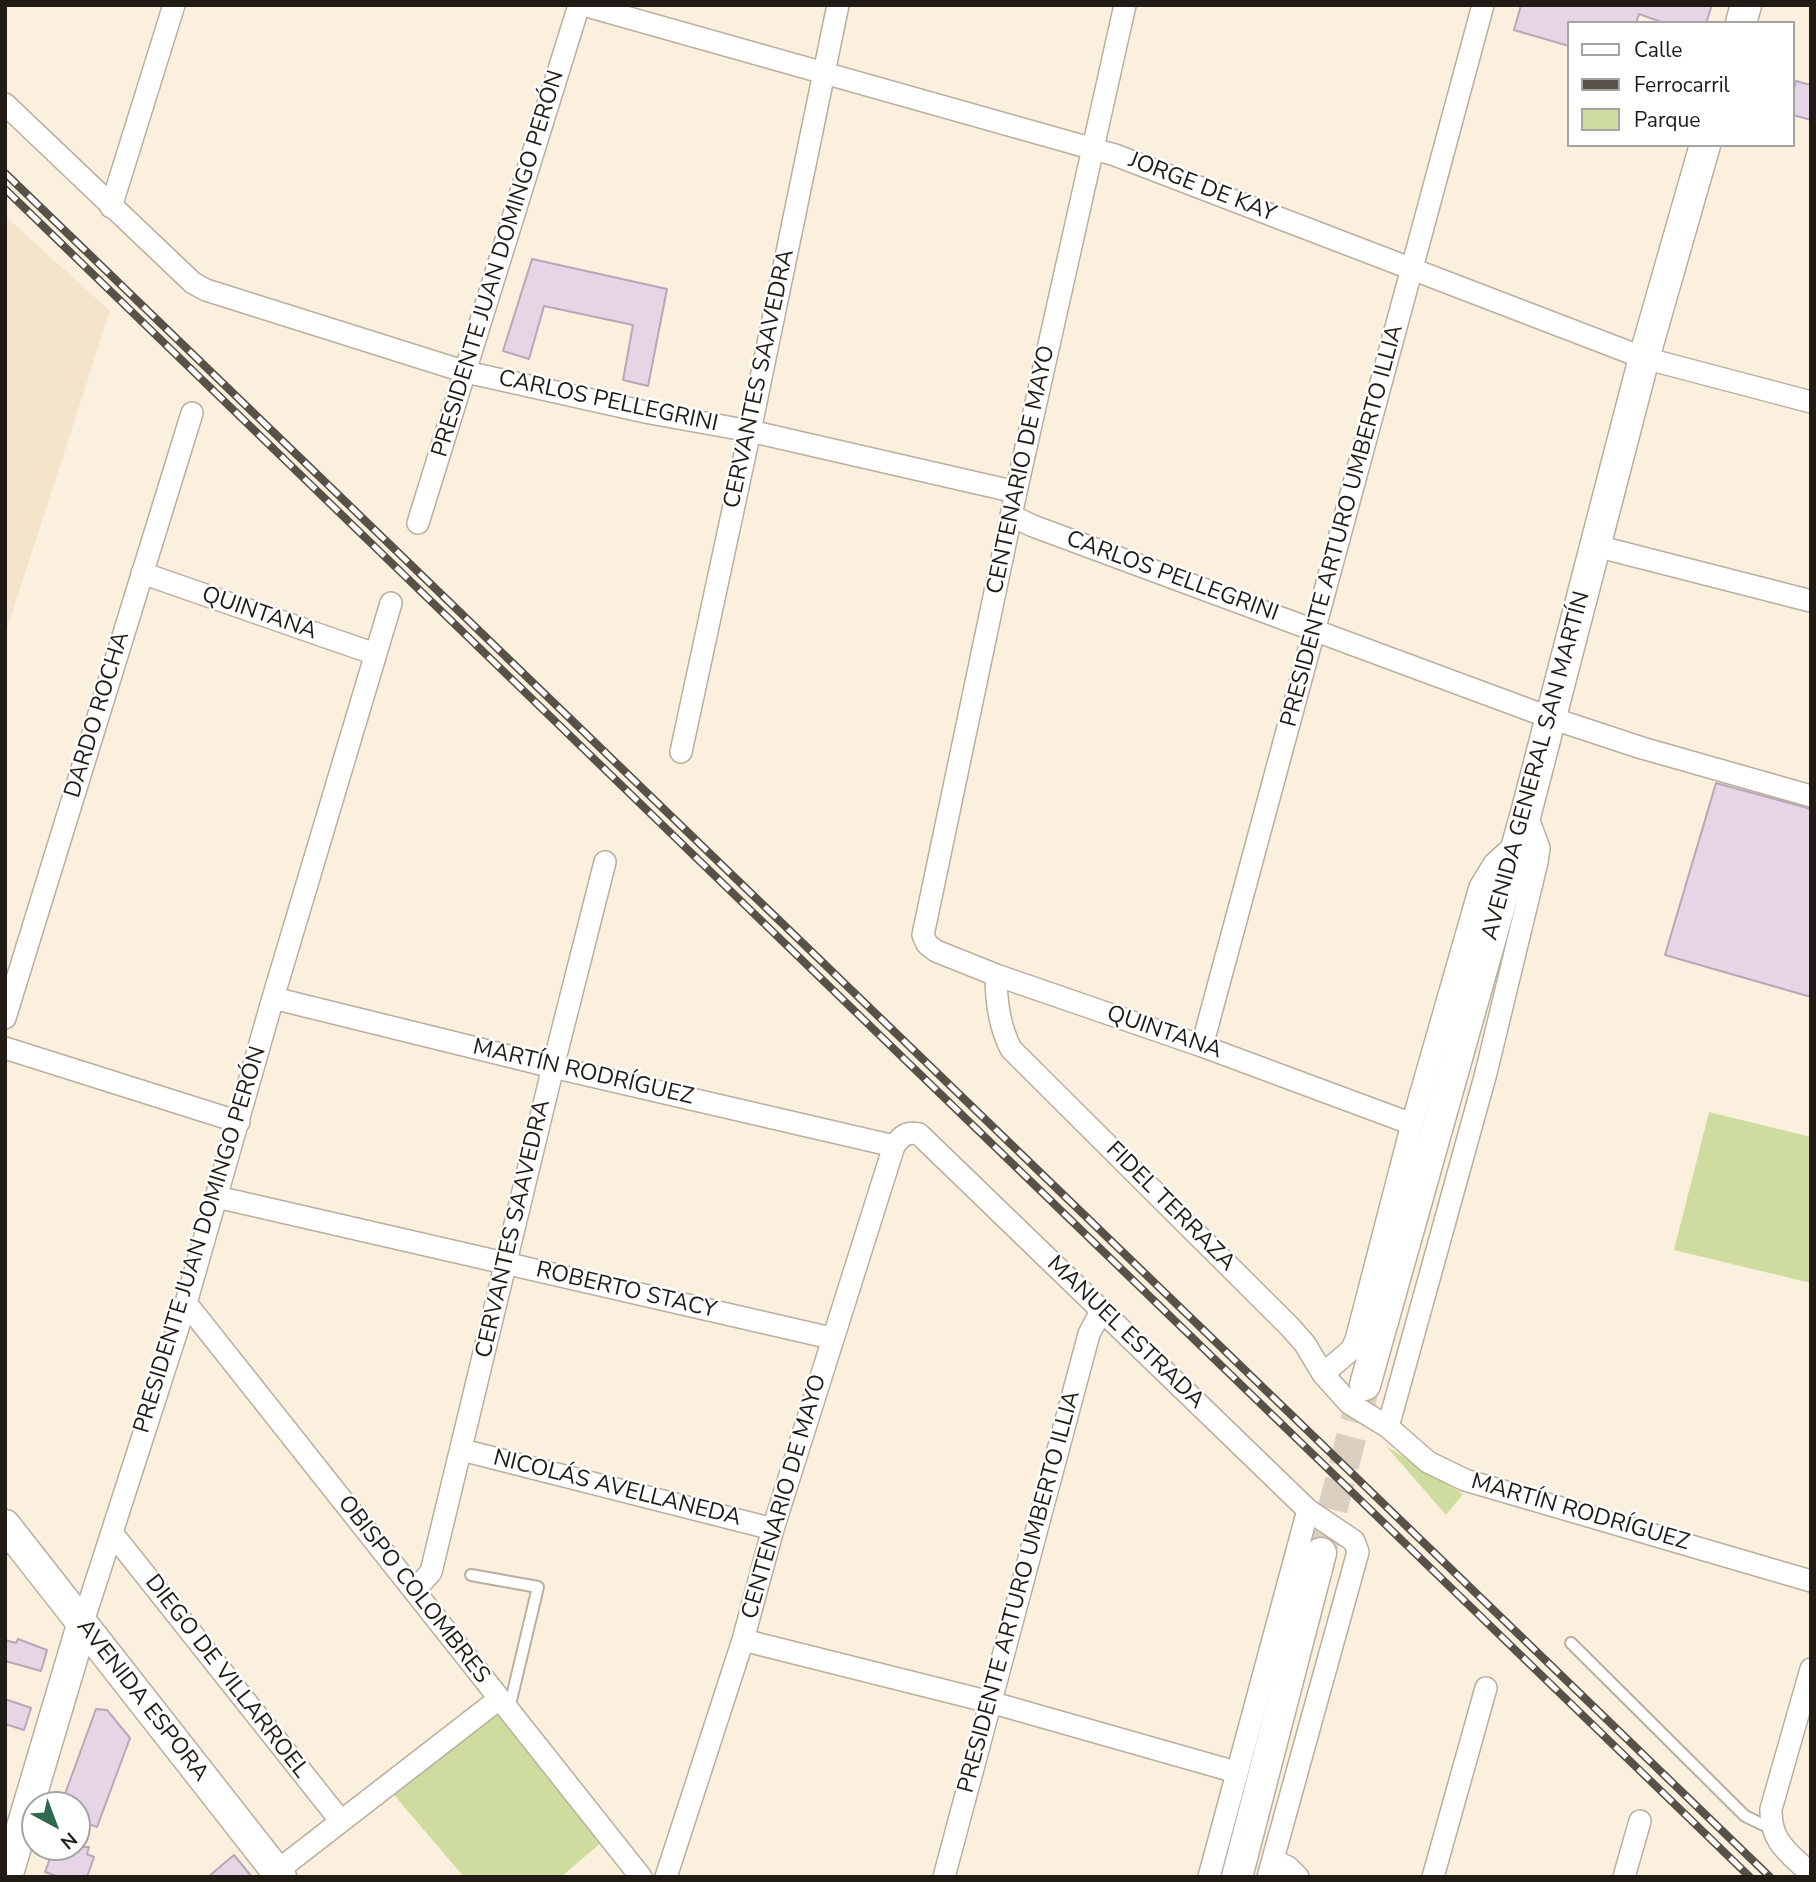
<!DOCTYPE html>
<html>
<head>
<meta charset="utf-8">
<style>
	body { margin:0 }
	#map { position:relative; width:1816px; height:1882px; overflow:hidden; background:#fbefde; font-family:"Nunito Sans",sans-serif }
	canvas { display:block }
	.frame { position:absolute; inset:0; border:7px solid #201c15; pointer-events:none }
	.legend { position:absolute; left:1567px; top:21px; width:228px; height:126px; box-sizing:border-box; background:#fff; border:2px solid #a6a4a1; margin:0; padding:9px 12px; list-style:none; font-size:21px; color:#201c15 }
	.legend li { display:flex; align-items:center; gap:14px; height:35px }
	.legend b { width:35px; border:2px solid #a6a4a1 }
	.north { position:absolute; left:21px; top:1791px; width:70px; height:70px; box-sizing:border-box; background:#fff; border:2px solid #a6a4a1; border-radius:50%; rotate:139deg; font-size:19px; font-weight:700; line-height:28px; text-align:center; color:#201c15 }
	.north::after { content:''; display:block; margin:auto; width:24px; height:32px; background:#316950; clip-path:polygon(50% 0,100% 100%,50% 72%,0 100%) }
</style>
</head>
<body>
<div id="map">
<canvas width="1816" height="1882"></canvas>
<div class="frame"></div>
<ul class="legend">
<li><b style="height:9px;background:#fff"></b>Calle</li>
<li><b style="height:9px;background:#575147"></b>Ferrocarril</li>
<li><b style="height:19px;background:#cedd9f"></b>Parque</li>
</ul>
<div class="north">N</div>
</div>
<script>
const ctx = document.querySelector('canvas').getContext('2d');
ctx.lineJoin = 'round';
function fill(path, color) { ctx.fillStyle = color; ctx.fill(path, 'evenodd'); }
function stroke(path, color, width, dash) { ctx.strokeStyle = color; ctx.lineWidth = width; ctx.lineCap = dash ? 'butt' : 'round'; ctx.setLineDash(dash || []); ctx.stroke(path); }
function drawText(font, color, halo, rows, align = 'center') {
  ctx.font = font + ' "Nunito Sans",sans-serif'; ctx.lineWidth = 5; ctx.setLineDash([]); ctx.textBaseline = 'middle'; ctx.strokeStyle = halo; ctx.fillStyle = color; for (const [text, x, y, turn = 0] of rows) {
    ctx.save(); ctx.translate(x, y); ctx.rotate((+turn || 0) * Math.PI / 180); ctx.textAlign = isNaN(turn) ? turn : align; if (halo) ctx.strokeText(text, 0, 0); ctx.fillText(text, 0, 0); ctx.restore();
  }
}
const built = new Path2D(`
	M5,216L110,311L5,635Z`);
const green = new Path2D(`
	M1709,1112L1811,1137V1283L1674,1250Z
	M1386,1446L1463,1494L1446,1515Z
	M499,1711L603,1841L561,1877H464L389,1789Z`);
const building = new Path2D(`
	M1521,5H1712L1706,23H1664L1639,14L1636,23H1569V46L1514,30Z
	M1796,81L1811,85V120L1793,115V91Z
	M532,259L667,289L648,386L623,380L633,325L544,306L529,359L503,351Z
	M1716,783L1811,809V997L1665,955Z
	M18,1639L47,1650L41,1671L5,1661V1640L16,1643Z
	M5,1699L31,1708L24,1730L5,1724Z
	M96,1709L107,1710L130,1738L97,1827L77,1820V1805H61Z
	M54,1847H89L87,1854L94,1857L87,1877H59L45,1872Z
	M234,1855L252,1877H208Z`);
const secondaryTunnel = new Path2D(`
	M1321,1553L1365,1385`);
const lane = new Path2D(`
	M471,1575L538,1587L509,1709
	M1571,1643L1745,1816L1772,1829`);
const street = new Path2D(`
	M583,5L1115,155L1644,358L1811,402
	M1125,5L1016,492L923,935L927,944L936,951L996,975L1202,1046L1412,1124
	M5,104L193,283L206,290L466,372L650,413L750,431L1016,492
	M111,207L174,5
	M1012,516L1033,526L1551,718L1642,748L1811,796
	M418,523L579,5
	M1596,546L1811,601
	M142,573L375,654
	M681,752L750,431L838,5
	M996,975C996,1001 999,1026 1011,1049L1290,1327L1305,1344L1323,1374L1349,1403L1388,1427L1428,1462L1465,1480L1811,1581
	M273,998L553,1067L894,1146
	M5,1018L192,413
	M1202,1046L1483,5
	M5,1048L239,1122
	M217,1197L831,1338
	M186,1303L641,1877
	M1323,1374L1351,1350L1356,1340L1412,1124L1480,887L1494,864L1516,844
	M1388,1427L1486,1073L1537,862L1539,848L1526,813
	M462,1450L773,1529
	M112,1533L340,1820
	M414,1591L431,1572L553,1067L605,862
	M82,1625L186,1303L273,998L391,603
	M743,1640L990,1702L1236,1772
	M1811,1669L1771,1809C1770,1842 1789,1853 1811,1874
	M1273,1860L1288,1867L1298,1877
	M277,1871L499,1699
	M666,1877L743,1640L773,1529L894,1146C901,1136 907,1131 919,1134L1308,1510L1354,1541L1358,1552L1268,1877
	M944,1877L1089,1334L1102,1309
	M1209,1877L1308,1510
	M1433,1877L1486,1688
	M1624,1877L1640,1821`);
const secondary = new Path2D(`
	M1741,23L1746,5
	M1365,1385L1526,813L1644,358L1705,145
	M5,1525L281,1877
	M7,1877L82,1625
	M1237,1877L1321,1553`);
const rail = new Path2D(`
	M5,173L1770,1877
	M5,189L1750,1877`);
const streetNames = [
	["JORGE DE KAY",1202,188,21],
	["PRESIDENTE JUAN DOMINGO PERÓN",499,264,-73],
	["CERVANTES SAAVEDRA",760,379,-78],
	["CARLOS PELLEGRINI",608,402,12],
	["CENTENARIO DE MAYO",1022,470,-78],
	["PRESIDENTE ARTURO UMBERTO ILLIA",1343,526,-75],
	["CARLOS PELLEGRINI",1172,577,20],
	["QUINTANA",259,614,19],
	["DARDO ROCHA",98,715,-73],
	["AVENIDA GENERAL SAN MARTÍN",1537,766,-75],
	["QUINTANA",1164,1033,19],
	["MARTÍN RODRÍGUEZ",583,1073,13],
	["FIDEL TERRAZA",1170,1207,45],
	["CERVANTES SAAVEDRA",514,1229,-77],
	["PRESIDENTE JUAN DOMINGO PERÓN",201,1240,-73],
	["ROBERTO STACY",626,1291,13],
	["MANUEL ESTRADA",1125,1333,44],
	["NICOLÁS AVELLANEDA",617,1489,14],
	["CENTENARIO DE MAYO",785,1497,-74],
	["MARTÍN RODRÍGUEZ",1580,1513,16],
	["OBISPO COLOMBRES",413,1590,52],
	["PRESIDENTE ARTURO UMBERTO ILLIA",1020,1592,-75],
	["DIEGO DE VILLARROEL",226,1677,52],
	["AVENIDA ESPORA",142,1701,52]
];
fill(built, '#f4e4cc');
fill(green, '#cedd9f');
fill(building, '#e5d5e5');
stroke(building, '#b6a8b7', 2);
stroke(secondaryTunnel, '#dacfc0', 30, [30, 15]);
stroke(lane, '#baaf9f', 14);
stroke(street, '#baaf9f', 24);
stroke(secondary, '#baaf9f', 33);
stroke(lane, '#fff', 10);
stroke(street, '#fff', 21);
stroke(secondary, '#fff', 30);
stroke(rail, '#575147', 8);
stroke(rail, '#fff', 5, [16]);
drawText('23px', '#201c15', '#fff', streetNames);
</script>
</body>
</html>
